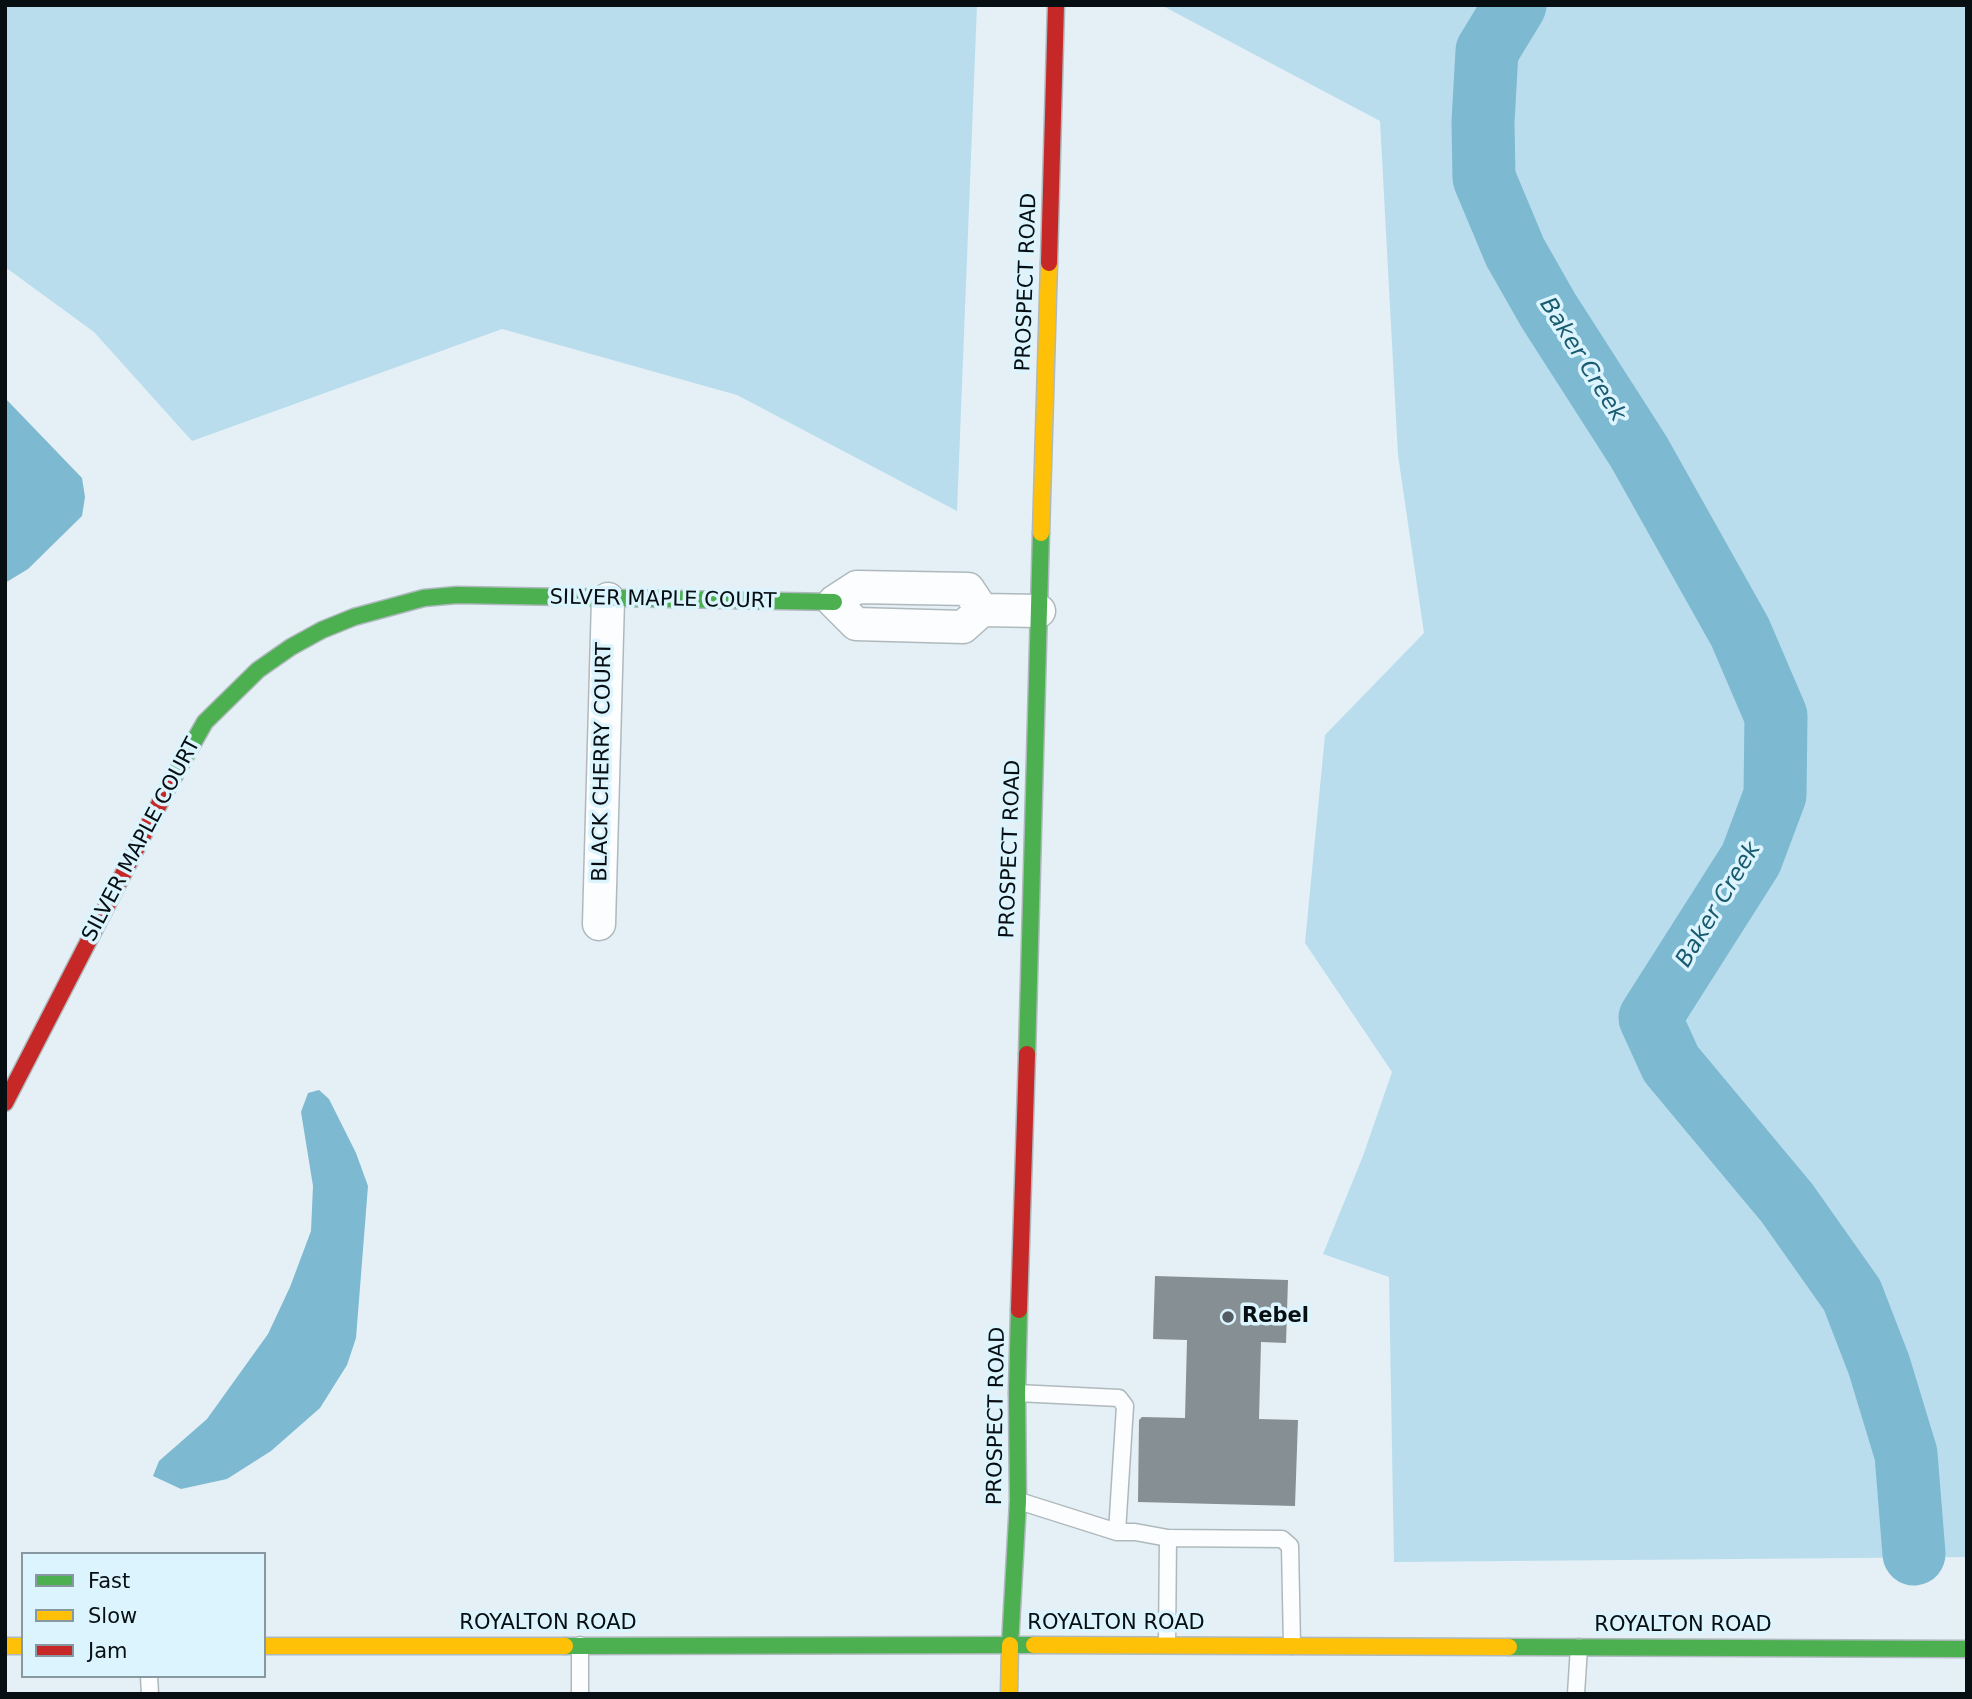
<!DOCTYPE html>
<style>
body{margin:0}
#map{position:relative;width:1972px;height:1699px;overflow:hidden;background:#e4f0f6;font-family:"DejaVu Sans",sans-serif}
canvas{display:block}
.frame{position:absolute;inset:0;border:7px solid #070f12;pointer-events:none}
.legend{position:absolute;left:21px;top:1552px;width:245px;height:126px;box-sizing:border-box;background:#dcf4fe;border:2px solid #8798a0;margin:0;padding:9px 12px;list-style:none;font-size:21px;color:#070f12}
.legend li{display:flex;align-items:center;gap:14px;height:35px}
.legend b{width:35px;border:2px solid #8798a0}
</style>
<div id="map">
<canvas width="1972" height="1699"></canvas>
<div class="frame"></div>
<ul class="legend">
<li><b style="height:9px;background:#4caf50"></b>Fast</li>
<li><b style="height:9px;background:#ffc107"></b>Slow</li>
<li><b style="height:9px;background:#c62828"></b>Jam</li>
</ul>
</div>
<script>
const ctx = document.querySelector('canvas').getContext('2d');
ctx.lineJoin = 'round';
function paint(path, color) { ctx.fillStyle = color; ctx.fill(path, 'evenodd'); }
const poly = rows => new Path2D(rows.map(r => 'M' + r).join(''));
function stroke(path, color, width, dash) { ctx.strokeStyle = color; ctx.lineWidth = width; ctx.lineCap = dash ? 'butt' : 'round'; ctx.setLineDash(dash || []); ctx.stroke(path); }
function write(font, color, halo, rows, align = 'center') {
  ctx.font = font + ' "DejaVu Sans",sans-serif'; ctx.lineWidth = 7; ctx.setLineDash([]); ctx.textBaseline = 'middle'; ctx.strokeStyle = halo; ctx.fillStyle = color; for (const [text, x, y, turn = 0] of rows) {
    ctx.save(); ctx.translate(x, y); ctx.rotate((+turn || 0) * Math.PI / 180); ctx.textAlign = isNaN(turn) ? turn : align; if (halo) ctx.strokeText(text, 0, 0); ctx.fillText(text, 0, 0); ctx.restore();
  }
}
const green = poly([
 [5,5,977,5,957,511,737,395,502,329,192,441,94,332,5,267],
 [1161,5,1967,5,1967,1557,1394,1562,1389,1277,1323,1254,1363,1156,1392,1072,1305,943,1325,735,1424,633,1398,455,1380,121]
]);
const water = poly([
 [5,398,82,478,85,497,82,516,28,569,5,583],
 [319,1090,329,1099,356,1153,368,1186,356,1338,347,1365,320,1408,271,1451,227,1479,181,1489,153,1476,159,1461,207,1419,268,1334,290,1287,311,1231,313,1186,301,1112,308,1093]
]);
const river = poly([
 [1515,5,1487,51,1483,122,1484,178,1515,252,1548,310,1639,452,1740,632,1776,716,1775,795,1751,859,1650,1018,1671,1064,1787,1203,1852,1295,1879,1365,1906,1454,1914,1554]
]);
const building = poly([
 [1155,1276,1288,1280,1286,1343,1261,1342,1259,1419,1298,1420,1295,1506,1138,1502,1139,1420,1142,1417,1185,1418,1187,1340,1153,1339]
]);
const lane = poly([
 [1017,1393,1119,1398,1125,1406,1117,1532,1135,1532,1168,1538],
 [1019,1501,1117,1532],
 [580,1645,580,1694],
 [1167,1645,1168,1538,1282,1539,1290,1546,1292,1646],
 [149,1676,150,1694],
 [1576,1694,1579,1647]
]);
const street = poly([
 [857,587,968,589,982,610,963,627,856,624,834,602,857,587],
 [982,610,1039,611],
 [599,924,608,599]
]);
const fast = poly([
 [168,787,205,722,258,670,291,647,322,630,354,617,424,598,457,595,834,602],
 [1027,1054,1041,533],
 [1010,1645,1018,1501,1017,1393,1019,1310],
 [565,1646,1034,1645],
 [1509,1647,1967,1649]
]);
const slow = poly([
 [1041,533,1049,263],
 [1034,1645,1509,1647],
 [5,1646,23,1646],
 [264,1646,565,1646],
 [1009,1694,1010,1645]
]);
const jam = poly([
 [1049,263,1056,5],
 [5,1103,168,787],
 [1019,1310,1027,1054]
]);
const markers = [
 [1228,1317,7,"#545e62"]
];
const streetNames = [
 ["PROSPECT ROAD",1027,282,-88],
 ["SILVER MAPLE COURT",663,600,1],
 ["BLACK CHERRY COURT",603,762,-89],
 ["SILVER MAPLE COURT",142,840,-62],
 ["PROSPECT ROAD",1011,849,-88],
 ["PROSPECT ROAD",997,1416,-89],
 ["ROYALTON ROAD",548,1624],
 ["ROYALTON ROAD",1116,1624],
 ["ROYALTON ROAD",1683,1626]
];
const poiNames = [
 ["Rebel",1242,1317]
];
const waterNames = [
 ["Baker Creek",1582,360,58],
 ["Baker Creek",1719,905,-59]
];
paint(green, '#b9dded');
paint(water, '#7db9d0');
stroke(river, '#7db9d0', 63);
paint(building, '#868f94');
stroke(lane, '#afb9bd', 19);
stroke(street, '#afb9bd', 35);
stroke(fast, '#afb9bd', 19);
stroke(slow, '#afb9bd', 19);
stroke(jam, '#afb9bd', 19);
stroke(lane, '#fbfdfe', 16);
stroke(street, '#fbfdfe', 32);
stroke(fast, '#4caf50', 16);
stroke(slow, '#ffc107', 16);
stroke(jam, '#c62828', 16);
for (const [x, y, r, color] of markers) { const dot = new Path2D(); dot.arc(x, y, r, 0, 2 * Math.PI); ctx.fillStyle = color; ctx.fill(dot); stroke(dot, '#dcf4fe', 2.5); }
write('21px', '#070f12', '#dcf4fe', streetNames);
write('bold 21px', '#070f12', '#dcf4fe', poiNames, 'left');
write('italic 23px', '#1b5b70', '#dcf4fe', waterNames);
</script>
